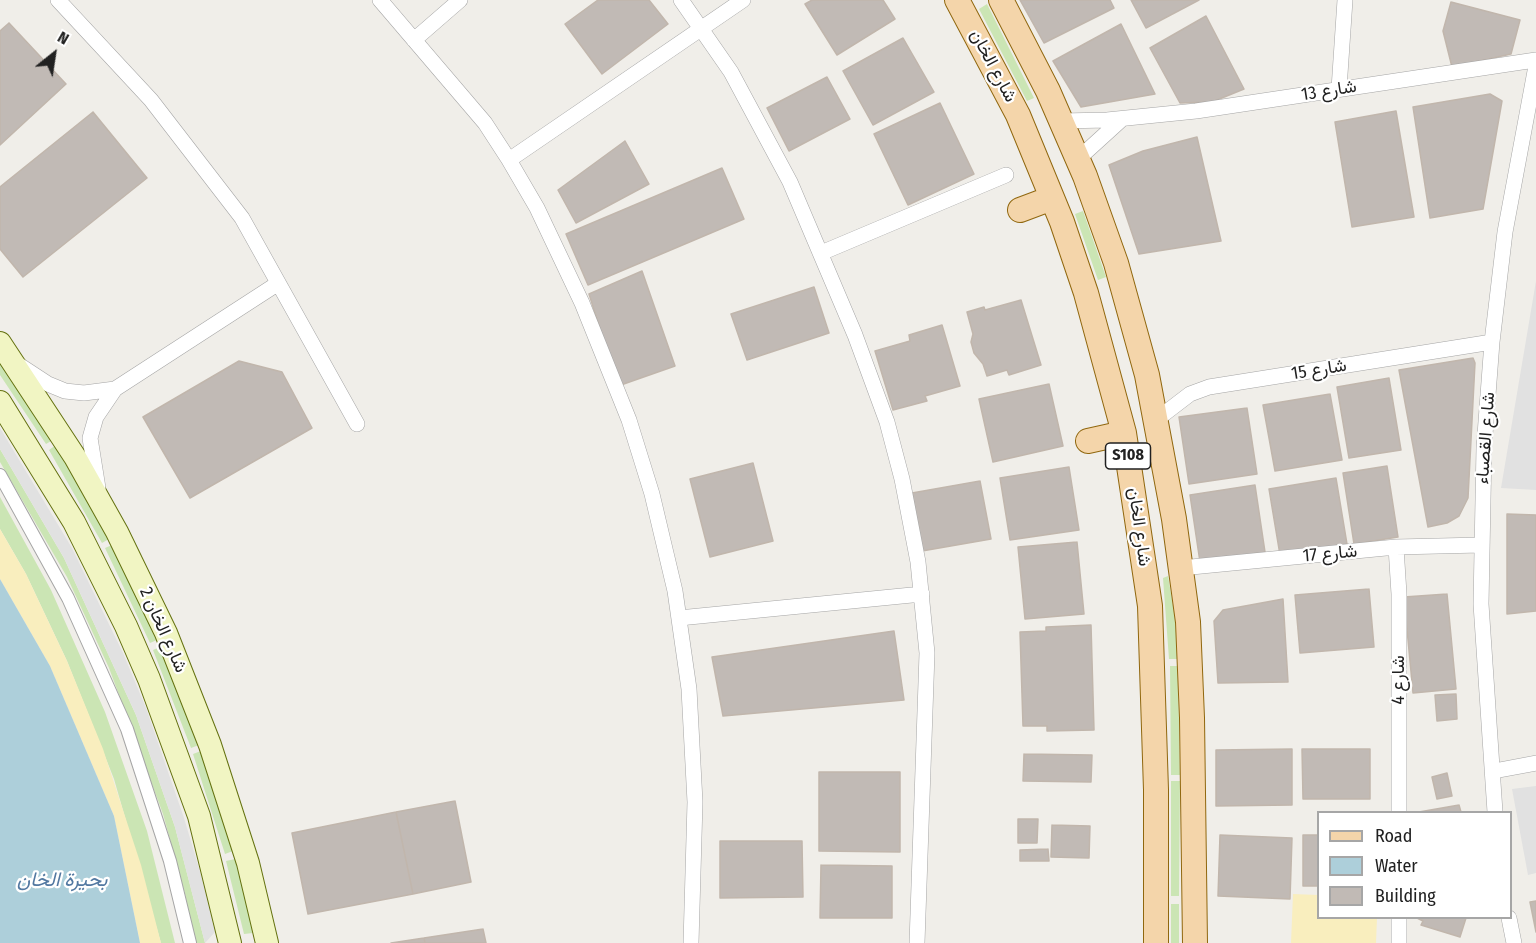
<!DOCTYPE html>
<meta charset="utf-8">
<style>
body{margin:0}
#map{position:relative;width:1536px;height:943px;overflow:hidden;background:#f0eee9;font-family:"Fira Sans Condensed",sans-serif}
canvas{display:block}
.legend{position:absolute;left:1317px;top:811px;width:195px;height:108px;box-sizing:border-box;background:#fff;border:2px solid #a6a6a6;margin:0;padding:8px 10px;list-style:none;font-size:18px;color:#212121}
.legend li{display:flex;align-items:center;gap:12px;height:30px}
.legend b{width:30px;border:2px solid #a6a6a6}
.north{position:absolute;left:24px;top:24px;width:60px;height:60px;-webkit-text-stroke:4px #fff;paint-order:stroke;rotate:30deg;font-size:16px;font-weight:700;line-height:24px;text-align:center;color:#212121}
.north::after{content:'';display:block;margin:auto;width:21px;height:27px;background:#212121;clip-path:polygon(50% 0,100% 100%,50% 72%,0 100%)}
</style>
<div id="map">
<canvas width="1536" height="943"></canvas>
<ul class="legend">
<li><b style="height:8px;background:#f4d5aa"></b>Road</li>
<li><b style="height:16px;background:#adcfda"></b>Water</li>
<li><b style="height:16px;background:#c1bab5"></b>Building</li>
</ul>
<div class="north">N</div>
</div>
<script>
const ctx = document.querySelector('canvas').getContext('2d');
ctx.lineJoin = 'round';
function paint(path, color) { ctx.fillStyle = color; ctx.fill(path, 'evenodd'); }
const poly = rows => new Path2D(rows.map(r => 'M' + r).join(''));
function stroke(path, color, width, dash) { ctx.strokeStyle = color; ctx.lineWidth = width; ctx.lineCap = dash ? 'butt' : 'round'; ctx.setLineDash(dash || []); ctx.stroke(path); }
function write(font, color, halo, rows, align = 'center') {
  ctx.font = font + ' "Fira Sans Condensed",Vazirmatn,sans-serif'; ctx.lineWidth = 4.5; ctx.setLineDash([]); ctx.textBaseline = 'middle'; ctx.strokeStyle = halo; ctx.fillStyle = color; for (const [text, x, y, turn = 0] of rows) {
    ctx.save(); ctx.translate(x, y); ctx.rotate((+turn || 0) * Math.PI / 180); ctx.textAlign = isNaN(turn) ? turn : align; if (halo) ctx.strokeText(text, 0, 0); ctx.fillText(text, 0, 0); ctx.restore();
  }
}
const grass = poly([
 [987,4,1034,98,1027,101,979,9],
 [1083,211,1106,277,1098,280,1075,214],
 [0,361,53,440,46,444,0,375],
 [56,445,109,539,102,543,49,450],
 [0,449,64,558,136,715,175,827,205,943,195,943,185,894,163,814,109,668,67,577,0,462],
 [0,497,51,590,105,712,147,831,175,943,161,943,114,779,67,661,26,574,0,529],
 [112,545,157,640,150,643,105,548],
 [1168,576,1175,617,1178,659,1169,659,1163,578],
 [160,647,199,745,191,748,153,650],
 [1170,666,1178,666,1180,775,1171,775],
 [201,751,233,851,225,854,193,754],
 [1171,781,1180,781,1179,896,1171,896],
 [235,859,248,908,253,933,244,934,226,861],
 [1171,904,1179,904,1179,943,1171,943]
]);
const sand = poly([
 [0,529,26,574,67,661,103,749,141,865,161,943,140,943,114,816,50,666,0,579],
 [1293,894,1318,895,1318,918,1377,918,1376,943,1291,943]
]);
const parking = poly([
 [1536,281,1536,490,1501,488],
 [0,428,72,548,123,653,146,708,184,818,201,875,215,932,205,943,175,827,136,715,64,558,0,449],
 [1536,786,1536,873,1528,875,1512,789]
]);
const water = poly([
 [0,579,50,666,114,816,140,943,0,943]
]);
const building = poly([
 [598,0,649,0,668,24,602,74,565,24,598,0],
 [812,0,883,0,895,19,837,55,805,4,812,0],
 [1020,0,1110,0,1114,8,1044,43,1020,0],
 [1131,0,1199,0,1146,28,1131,0],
 [1451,2,1520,20,1511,54,1452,67,1443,31,1451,2],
 [1206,16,1244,89,1212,102,1180,103,1150,48,1206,16],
 [9,23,66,84,0,145,0,31,9,23],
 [1121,24,1155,94,1081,107,1053,61,1121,24],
 [903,38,934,92,873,125,843,71,903,38],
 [827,77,850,119,789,151,767,108,827,77],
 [1490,94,1502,101,1483,209,1430,218,1413,107,1490,94],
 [940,103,974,174,908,205,874,134,940,103],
 [1396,111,1414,217,1352,227,1335,122,1396,111],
 [93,112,147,178,23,277,0,249,0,187,93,112],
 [1197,137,1221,241,1139,254,1109,165,1143,151,1197,137],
 [625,141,649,184,576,223,558,190,625,141],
 [722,168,744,219,588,285,566,234,722,168],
 [642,271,675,366,618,386,589,294,642,271],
 [814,287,829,333,747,360,731,314,814,287],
 [1021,300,1041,365,1009,375,1007,370,987,376,983,364,974,353,971,342,973,334,967,312,984,307,985,310,1021,300],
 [942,325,960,386,925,396,927,401,893,410,875,351,910,341,909,335,942,325],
 [1473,358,1475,363,1468,498,1459,516,1447,523,1428,527,1399,370,1473,358],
 [239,361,282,372,312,428,190,498,143,417,239,361],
 [1389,378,1401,450,1349,458,1337,387,1389,378],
 [1049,384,1063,446,993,462,979,399,1049,384],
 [1330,394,1342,460,1275,471,1263,405,1330,394],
 [1247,408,1257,474,1189,484,1179,417,1247,408],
 [753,463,773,541,710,557,690,479,753,463],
 [1387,466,1398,537,1354,544,1343,473,1387,466],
 [1069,467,1079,530,1010,540,1000,478,1069,467],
 [1336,478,1347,544,1280,555,1269,489,1336,478],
 [980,481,991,539,922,551,912,493,980,481],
 [1255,485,1265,552,1200,562,1190,495,1255,485],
 [1507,514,1536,515,1536,611,1507,614,1507,514],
 [1077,542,1084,614,1025,619,1018,547,1077,542],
 [1369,589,1374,647,1300,653,1295,595,1369,589],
 [1447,594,1456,689,1413,693,1404,597,1447,594],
 [1283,599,1288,682,1218,683,1214,621,1223,610,1283,599],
 [1091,625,1094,730,1047,731,1047,726,1023,726,1020,632,1046,631,1046,627,1091,625],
 [894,631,904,700,723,716,712,657,894,631],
 [1456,694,1457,719,1437,721,1435,695,1456,694],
 [1292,749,1292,805,1216,806,1216,750,1292,749],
 [1302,749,1370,749,1370,799,1303,799,1302,749],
 [1024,754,1092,755,1091,782,1023,781,1024,754],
 [819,772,900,772,900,852,819,851,819,772],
 [1447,773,1452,796,1437,799,1432,777,1447,773],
 [455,801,471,882,413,894,396,812,455,801],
 [1459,805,1461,812,1419,812,1459,805],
 [396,812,413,894,308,914,292,833,396,812],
 [1018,819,1038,819,1037,843,1018,843,1018,819],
 [1052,825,1090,826,1089,858,1051,857,1052,825],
 [1220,835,1292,838,1290,899,1218,896,1220,835],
 [1303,835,1318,835,1318,886,1303,886,1303,835],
 [720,841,802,841,803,897,720,898,720,841],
 [1048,849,1049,861,1020,861,1020,850,1048,849],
 [821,865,892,866,892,918,820,918,821,865],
 [1536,901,1536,932,1530,902,1536,901],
 [1417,918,1466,918,1460,937,1421,925,1423,921,1417,918],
 [483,929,486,943,425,943,424,938,483,929],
 [424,938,425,943,391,943,424,938]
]);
const pedestrian = poly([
 [0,475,68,598,127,729,170,861,190,943]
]);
const minor = poly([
 [58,0,151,100,242,218,357,424],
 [380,0,485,123,509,160,537,208,582,303,629,420,652,494,675,591,689,689,695,802,691,943],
 [681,0,731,72,790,182,855,335,887,422,902,479,918,562,927,653,917,943],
 [414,40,460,0],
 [1339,89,1345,0],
 [1062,121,1107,120,1196,111,1536,60],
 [1078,159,1122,119],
 [509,160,743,0],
 [821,253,1006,175],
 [16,363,48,384,65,391,84,393,115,389],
 [1156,420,1190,394,1209,387,1492,342],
 [98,488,90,438,96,417,115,389,277,284],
 [1396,547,1399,594,1399,812],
 [1181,568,1396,547,1481,545],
 [679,618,922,594],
 [1494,771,1536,763],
 [1495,812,1481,604,1484,448,1492,342,1505,232,1536,66],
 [1509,918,1514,943],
 [1399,943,1399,918]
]);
const secondary = poly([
 [0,343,75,457,117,532,166,633,210,745,248,863,267,943],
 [0,402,74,522,126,626,149,679,199,816,230,943]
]);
const primary = poly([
 [957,0,1018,115,1062,222,1086,293,1124,433,1150,606,1156,790,1156,943],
 [1001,0,1048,91,1085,176,1116,263,1147,375,1174,519,1188,622,1192,718,1195,943],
 [1020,210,1052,198],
 [1088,441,1124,433]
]);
const shields = [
 [1128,456,45]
];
const shieldNames = [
 ["S108",1128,456]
];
const streetNames = [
 ["شارع الخان",993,66,62],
 ["شارع 13",1329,91,-9],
 ["شارع 15",1319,370,-9],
 ["شارع القصباء",1486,438,-86],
 ["شارع الخان",1139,527,82],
 ["شارع 17",1330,554,-5],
 ["شارع الخان 2",163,630,66],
 ["شارع 4",1399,680,-90]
];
const waterNames = [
 ["بحيرة الخان",62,880]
];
paint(grass, '#cbe5b4');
paint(sand, '#f9eebe');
paint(parking, '#e1e1e1');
paint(water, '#adcfda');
paint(building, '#c1bab5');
stroke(building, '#c1b6ac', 1.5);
stroke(pedestrian, '#a5a5a5', 14);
stroke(minor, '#a5a5a5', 16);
stroke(secondary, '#64710f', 24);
stroke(primary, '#90670e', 26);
stroke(pedestrian, '#fff', 12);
stroke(minor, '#fff', 15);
stroke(secondary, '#f1f5c3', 22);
stroke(primary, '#f4d5aa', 24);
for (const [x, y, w] of shields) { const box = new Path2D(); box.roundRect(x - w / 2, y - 13, w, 26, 4.5); ctx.fillStyle = '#fff'; ctx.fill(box); stroke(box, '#212121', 1.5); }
write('bold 16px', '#212121', null, shieldNames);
write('18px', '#212121', '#fff', streetNames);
write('italic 20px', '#5278a1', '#fff', waterNames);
</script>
